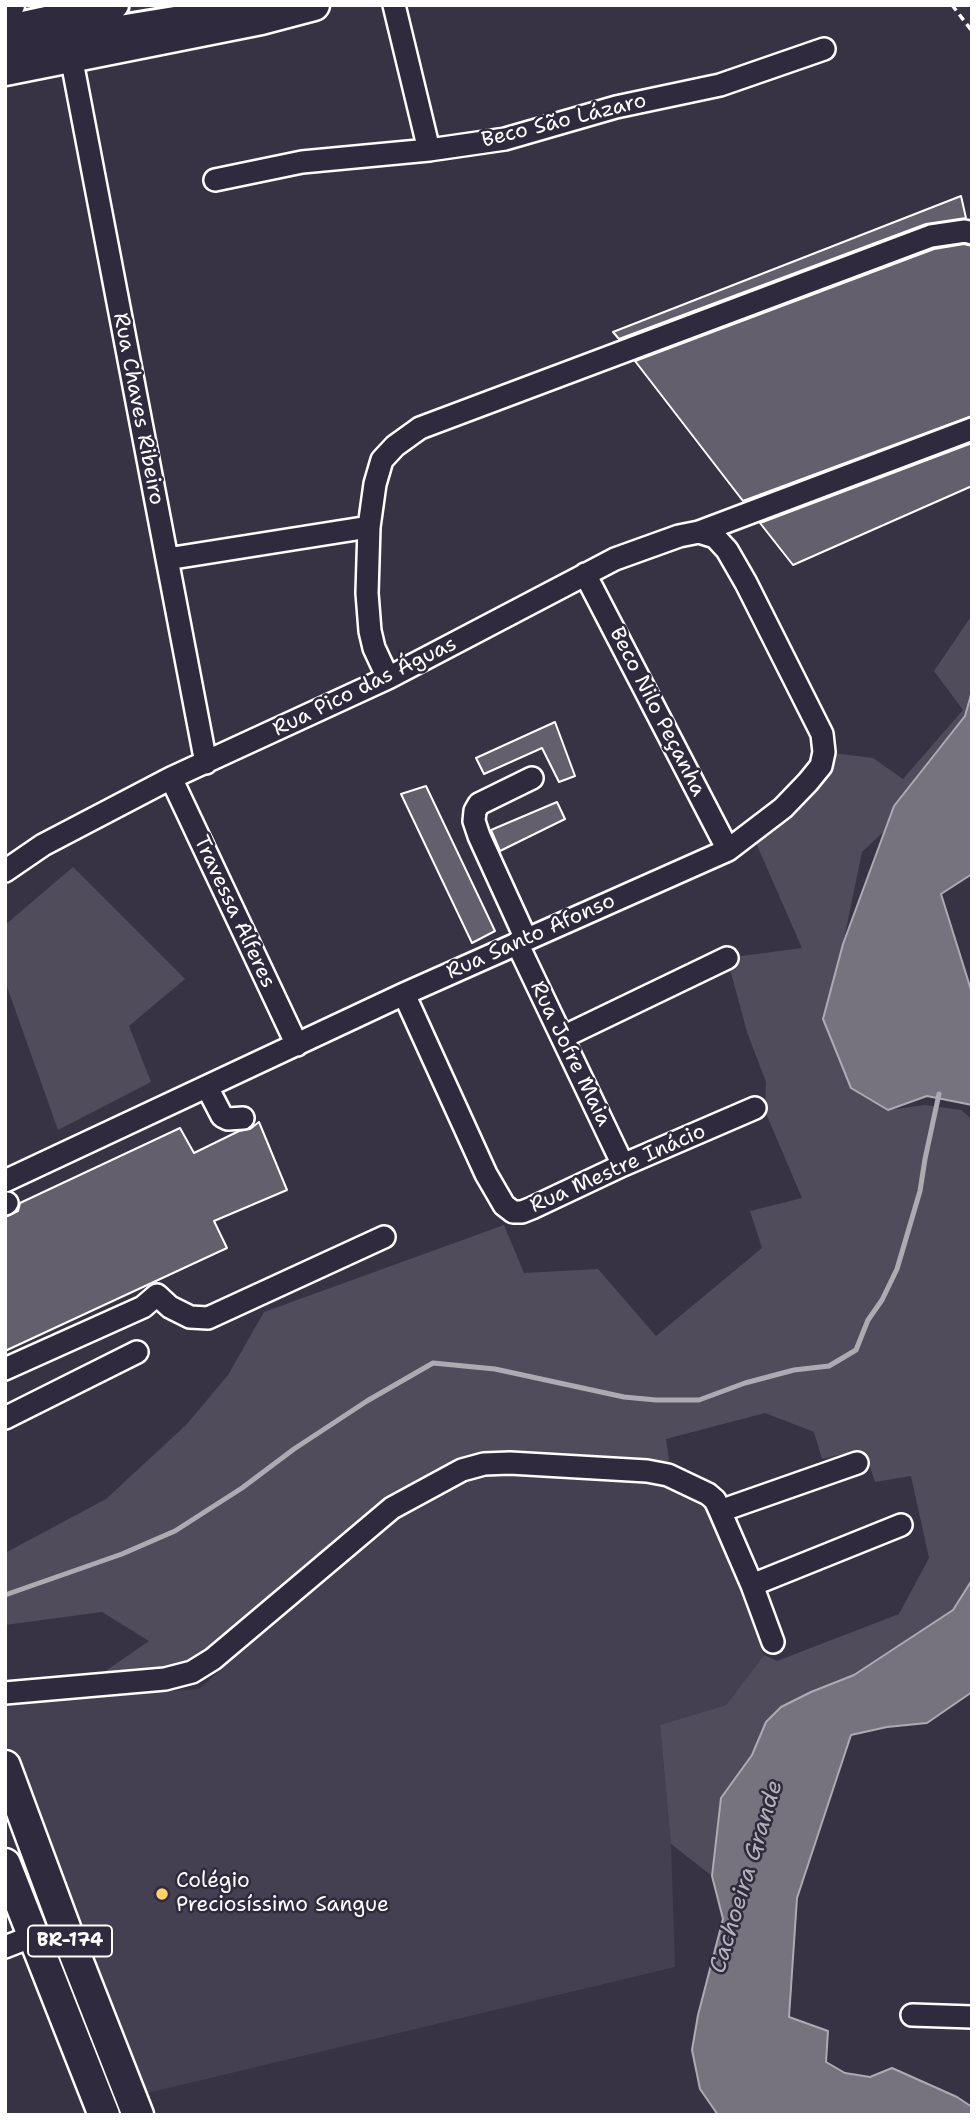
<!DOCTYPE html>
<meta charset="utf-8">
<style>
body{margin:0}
#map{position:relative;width:977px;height:2120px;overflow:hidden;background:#373345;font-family:"Shantell Sans",sans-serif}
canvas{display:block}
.frame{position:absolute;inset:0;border:7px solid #fff;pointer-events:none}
</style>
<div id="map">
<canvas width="977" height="2120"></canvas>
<div class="frame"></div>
</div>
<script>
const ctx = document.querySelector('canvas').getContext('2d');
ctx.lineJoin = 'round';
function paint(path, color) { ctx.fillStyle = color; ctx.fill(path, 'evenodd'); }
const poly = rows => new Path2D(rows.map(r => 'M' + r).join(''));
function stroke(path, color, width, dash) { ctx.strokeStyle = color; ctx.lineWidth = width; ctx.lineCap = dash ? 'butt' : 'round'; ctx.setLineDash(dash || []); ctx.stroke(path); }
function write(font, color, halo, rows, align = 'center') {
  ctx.font = font + ' "Shantell Sans",sans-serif'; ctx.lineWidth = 5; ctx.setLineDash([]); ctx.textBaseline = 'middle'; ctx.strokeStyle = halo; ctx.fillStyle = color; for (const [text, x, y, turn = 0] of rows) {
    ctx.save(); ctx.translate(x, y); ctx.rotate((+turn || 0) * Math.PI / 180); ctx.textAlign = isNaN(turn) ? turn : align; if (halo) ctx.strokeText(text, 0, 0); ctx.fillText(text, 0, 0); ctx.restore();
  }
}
const built = poly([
 [485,1472,643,1476,707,1504,764,1655,726,1705,660,1725,671,1844,675,1967,143,2094,5,1742,5,1703,199,1689,397,1516]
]);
const green = poly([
 [972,615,972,749,862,852,843,944,888,1110,925,1105,961,1110,972,1119,972,1580,953,1609,854,1675,766,1722,752,1755,721,1799,712,1876,671,1844,660,1725,726,1705,764,1655,777,1661,899,1614,929,1558,911,1476,875,1482,868,1460,857,1451,822,1459,814,1432,765,1413,666,1439,669,1459,660,1475,510,1463,392,1508,192,1672,84,1686,149,1641,102,1612,5,1625,5,1553,106,1499,187,1424,228,1375,264,1312,504,1225,524,1273,598,1269,656,1336,762,1248,750,1211,802,1198,765,1111,766,1082,747,1032,727,958,802,948,756,843,832,753,873,758,903,779,963,710,934,671],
 [73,867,185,979,129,1026,151,1082,58,1130,5,981,5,925]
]);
const water = poly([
 [972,691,972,874,941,894,972,993,972,1105,927,1096,888,1110,851,1088,823,1019,843,944,894,806,965,716,972,691],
 [972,1580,972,1692,927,1723,887,1727,851,1735,797,1898,789,2017,828,2031,826,2062,845,2073,870,2077,892,2068,957,2097,972,2107,972,2115,718,2115,700,2089,692,2050,698,2015,723,1919,712,1876,721,1798,752,1755,766,1722,781,1707,811,1692,854,1675,953,1610,972,1580]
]);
const stream = poly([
 [5,1595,122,1554,175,1531,242,1488,294,1449,367,1401,433,1363,495,1369,624,1397,656,1400,699,1400,745,1383,794,1370,829,1366,856,1350,868,1320,882,1300,897,1269,920,1191,925,1159,939,1094]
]);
const building = poly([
 [961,196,966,218,926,224,619,339,613,332,961,196],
 [964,244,972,246,972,416,743,501,635,361,934,249,964,244],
 [972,443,972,486,793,565,760,523,972,443],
 [555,722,575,776,559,782,542,748,484,774,476,758,555,722],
 [426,786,495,931,472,943,401,794,426,786],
 [557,802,565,819,500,851,491,830,557,802],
 [259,1122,287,1190,214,1221,227,1248,5,1351,5,1217,18,1211,20,1203,180,1128,194,1153,239,1131,250,1129,259,1122]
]);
const path = poly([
 [952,5,972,31]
]);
const minor = poly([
 [394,5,429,150],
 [71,56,206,763],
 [215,180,302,162,429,150,505,139,616,107,720,85,824,49],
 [699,532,972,429],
 [167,559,369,527],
 [585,574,728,850],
 [388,678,374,648,370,631,367,593,369,527,375,484,382,460,395,446,420,428,931,236,965,231,972,233],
 [171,778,297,1045],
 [5,871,43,845,171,778,388,678,615,559,679,536,699,532,715,537,727,550,746,583,822,734,824,752,821,766,808,782,783,808,728,850,404,994,5,1181],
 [526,939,479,836,474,821,475,811,479,804,532,778],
 [517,943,623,1165],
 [404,994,486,1174,504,1205,513,1212,522,1212,532,1208,623,1165,755,1108],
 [563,1037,727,958],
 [207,1087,222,1116,228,1119,243,1118],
 [5,1204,7,1203],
 [5,1369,143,1307,157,1295,170,1307,190,1317,208,1318,384,1237],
 [5,1418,137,1352],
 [720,1511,857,1463],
 [752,1585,901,1525],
 [5,1693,165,1679,192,1672,213,1659,392,1508,462,1470,484,1464,510,1463,647,1471,668,1475,708,1494,715,1500,720,1511,752,1585,773,1642],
 [5,1947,33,1936],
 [912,2015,972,2017]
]);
const major = poly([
 [5,29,115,5],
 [5,52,83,35,255,7]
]);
const highway = poly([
 [5,6,9,5],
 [5,70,261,19,314,5],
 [5,1766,74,1952,138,2115],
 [5,1864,104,2115]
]);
const markers = [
 [162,1894,7,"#ffd166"]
];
const shields = [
 [70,1941,84]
];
const shieldNames = [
 ["BR-174",70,1941]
];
const streetNames = [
 ["Beco São Lázaro",564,121,-14],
 ["Rua Chaves Ribeiro",138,409,79],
 ["Rua Pico das Águas",365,687,-26],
 ["Beco Nilo Peçanha",657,712,63],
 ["Travessa Alferes",234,912,65],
 ["Rua Santo Afonso",531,937,-24],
 ["Rua Jofre Maia",570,1054,64],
 ["Rua Mestre Inácio",618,1169,-24]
];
const poiNames = [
 ["Colégio",176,1882],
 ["Preciosíssimo Sangue",176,1906]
];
const waterNames = [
 ["Cachoeira Grande",747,1877,-73]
];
paint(built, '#444051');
paint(green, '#514c5c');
paint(water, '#76737f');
stroke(water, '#adabb2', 2);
stroke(stream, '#adabb2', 5);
paint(building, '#635f6d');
stroke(building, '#fff', 2);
stroke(minor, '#fff', 26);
stroke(major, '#fff', 32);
stroke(highway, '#fff', 35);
stroke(path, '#fff', 3.5, [7, 5]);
stroke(minor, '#2f2a3d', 21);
stroke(major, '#2f2a3d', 26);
stroke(highway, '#2f2a3d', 30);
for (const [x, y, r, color] of markers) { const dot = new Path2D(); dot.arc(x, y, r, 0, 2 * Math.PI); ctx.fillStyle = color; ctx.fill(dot); stroke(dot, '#2f2a3d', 2.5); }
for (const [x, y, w] of shields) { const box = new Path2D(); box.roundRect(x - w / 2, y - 15.5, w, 31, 5); ctx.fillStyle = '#2f2a3d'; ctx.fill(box); stroke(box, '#fff', 2); }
write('bold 19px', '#fff', null, shieldNames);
write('21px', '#fff', '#2f2a3d', streetNames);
write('21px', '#fff', '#2f2a3d', poiNames, 'left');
write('italic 23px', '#b4b2b9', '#2f2a3d', waterNames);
</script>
